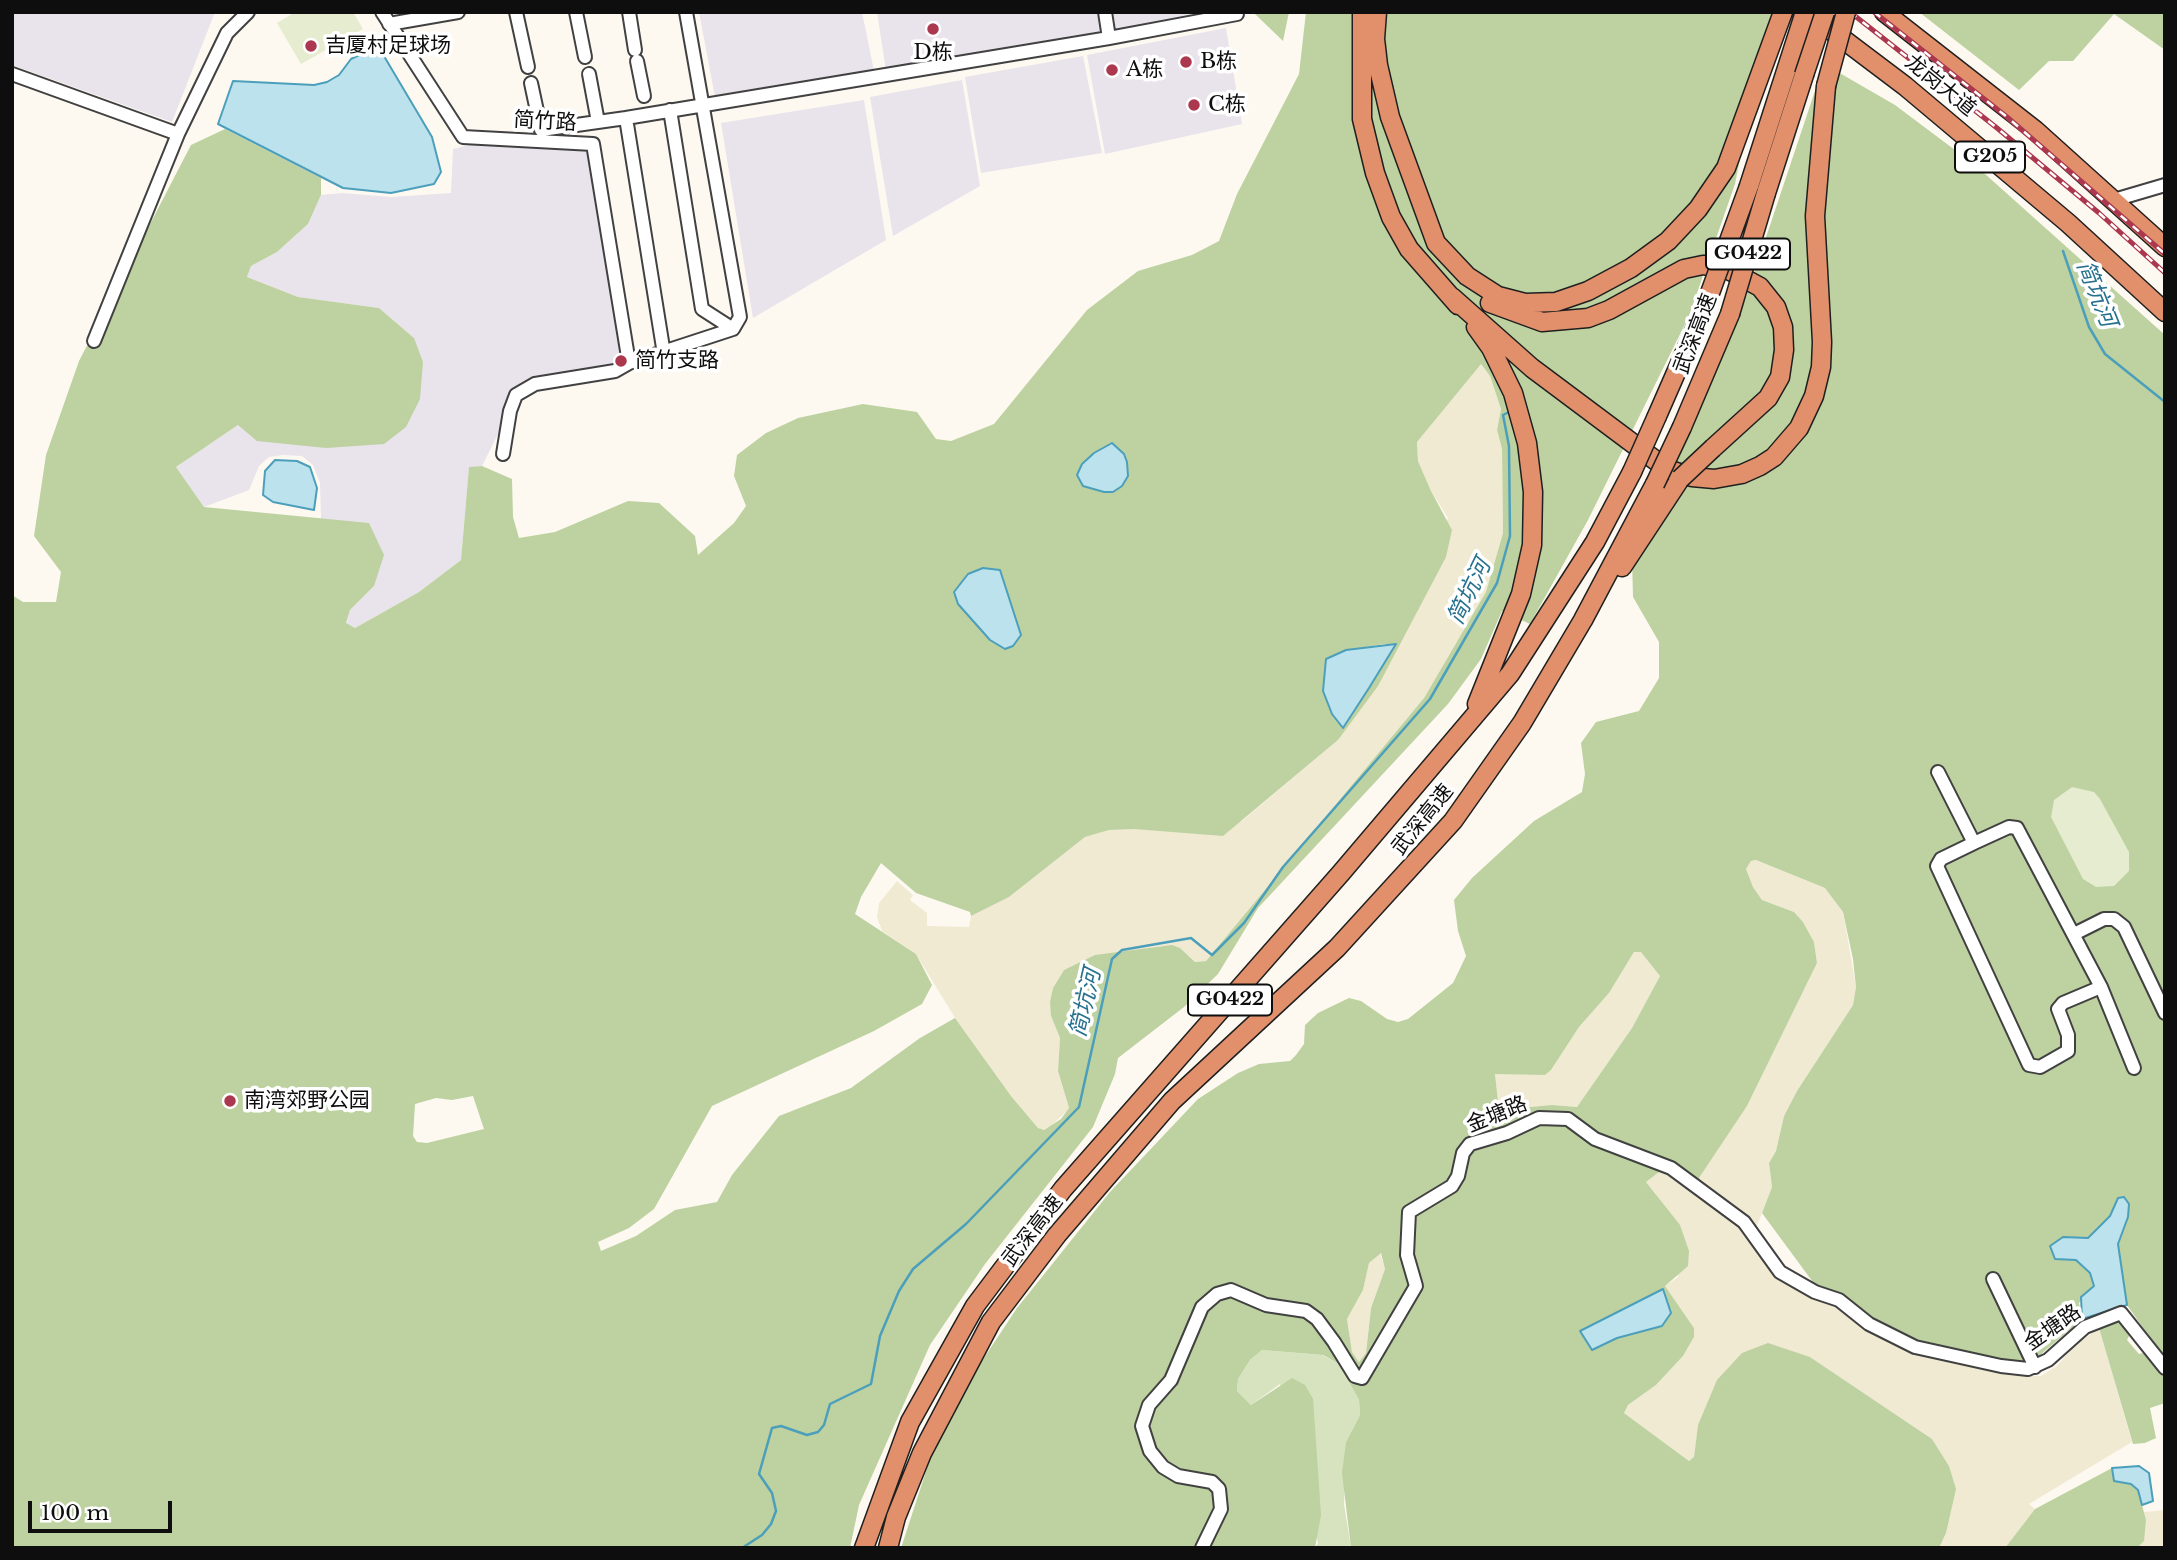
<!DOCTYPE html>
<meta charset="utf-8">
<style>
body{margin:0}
#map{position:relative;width:2177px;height:1560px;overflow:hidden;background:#fdf9f1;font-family:"Libre Baskerville",serif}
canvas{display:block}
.frame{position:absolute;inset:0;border:14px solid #0e0e0e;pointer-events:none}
.scale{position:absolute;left:28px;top:1501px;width:144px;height:32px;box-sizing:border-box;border:4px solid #0e0e0e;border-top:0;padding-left:9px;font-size:21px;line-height:24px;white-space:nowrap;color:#0e0e0e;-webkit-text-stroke:5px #fff;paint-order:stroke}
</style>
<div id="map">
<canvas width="2177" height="1560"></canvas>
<div class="frame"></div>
<div class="scale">100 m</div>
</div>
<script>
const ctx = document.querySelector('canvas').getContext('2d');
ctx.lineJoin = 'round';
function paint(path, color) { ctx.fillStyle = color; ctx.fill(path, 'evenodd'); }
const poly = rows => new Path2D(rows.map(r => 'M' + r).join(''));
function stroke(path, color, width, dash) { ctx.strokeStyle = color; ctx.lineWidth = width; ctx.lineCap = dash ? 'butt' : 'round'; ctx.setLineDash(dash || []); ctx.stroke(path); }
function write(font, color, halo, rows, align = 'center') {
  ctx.font = font + ' "Libre Baskerville","Noto Sans SC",serif'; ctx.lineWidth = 7; ctx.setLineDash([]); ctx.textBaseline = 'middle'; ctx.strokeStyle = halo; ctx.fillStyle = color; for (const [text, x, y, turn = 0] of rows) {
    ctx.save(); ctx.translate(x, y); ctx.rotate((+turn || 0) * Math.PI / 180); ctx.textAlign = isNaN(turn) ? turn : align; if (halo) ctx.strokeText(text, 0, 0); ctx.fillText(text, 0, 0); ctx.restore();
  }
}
const industrial = poly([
 [12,12,215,12,172,122,12,65],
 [699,12,862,12,874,71,715,97],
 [877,12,1099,12,1103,34,886,71],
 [1113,12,1225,12,1116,32],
 [1226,28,1242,124,1105,154,1087,55],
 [1083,56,1102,153,981,173,965,77],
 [962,80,980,186,893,236,870,97],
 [864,100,886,240,753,318,721,123],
 [473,144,589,149,622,358,610,366,524,381,510,392,501,428,482,466,469,468,461,560,419,592,355,628,346,624,350,610,374,586,369,524,321,519,320,483,313,465,302,456,283,455,269,457,259,466,249,490,204,507,176,467,238,425,414,338,379,308,298,297,247,277,251,266,277,252,308,224,321,195,342,193,391,197,451,193,453,149]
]);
const farmland = poly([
 [1480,363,1490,376,1501,409,1497,430,1502,449,1503,533,1486,592,1424,698,1206,961,1195,962,1180,948,1163,946,1127,952,1064,970,1053,988,1051,1016,1060,1038,1058,1071,1069,1109,1051,1126,1043,1130,1038,1128,1011,1096,955,1018,916,954,882,931,877,917,879,903,897,881,913,895,910,900,927,913,927,926,969,927,971,916,1009,897,1085,837,1109,830,1242,821,1338,740,1448,518,1431,491,1418,461,1417,442],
 [1756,860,1825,888,1832,896,1843,912,1856,987,1853,1005,1797,1091,1784,1116,1776,1151,1769,1163,1772,1187,1753,1236,1780,1274,1869,1328,1957,1362,2022,1376,2041,1376,2057,1366,2073,1347,2099,1328,2132,1442,2029,1504,2035,1509,2005,1548,1939,1548,1946,1533,1949,1466,1932,1439,1810,1357,1698,1425,1694,1457,1689,1461,1624,1413,1628,1405,1656,1385,1683,1356,1694,1337,1694,1328,1665,1286,1678,1277,1655,1193,1646,1182,1659,1172,1697,1181,1747,1106,1817,963,1814,942,1803,922,1794,912,1762,900,1753,887,1746,869,1751,861],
 [1641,951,1660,976,1632,1028,1577,1107,1552,1105,1499,1111,1495,1074,1504,1072,1545,1075,1551,1070,1579,1027,1609,993,1634,952],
 [1380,1253,1385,1269,1371,1308,1366,1353,1359,1362,1352,1352,1347,1319,1363,1290,1369,1263],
 [2165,1510,2165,1548,2137,1548,2144,1541,2144,1512]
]);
const green = poly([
 [1262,1350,1322,1355,1339,1364,1359,1400,1360,1415,1346,1442,1344,1504,1351,1548,1315,1548,1318,1543,1280,1384,1251,1405,1237,1391,1238,1379,1250,1360]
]);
const forest = poly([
 [1253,12,1289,12,1283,41,1256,15],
 [1306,12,1774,12,1762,48,1735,184,1689,316,1588,520,1530,624,1502,611,1481,659,1448,704,1258,908,1218,974,1184,1007,1118,1058,1115,1074,1093,1127,985,1264,930,1345,859,1505,850,1548,12,1548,12,595,23,602,56,602,61,572,34,536,46,455,79,361,191,145,225,129,321,178,321,195,308,224,277,252,251,266,247,277,298,297,379,308,414,338,423,362,420,399,406,427,384,444,326,448,257,441,238,425,176,467,204,507,369,523,384,555,374,586,350,610,346,623,355,628,419,592,461,560,469,467,482,466,512,479,513,517,519,538,555,532,628,501,659,503,695,536,698,555,734,523,746,506,734,476,737,455,766,433,798,418,863,404,917,412,936,439,951,441,994,424,1087,310,1138,271,1192,255,1219,241,1237,194,1299,74],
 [1481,364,1490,376,1501,409,1497,430,1502,449,1503,533,1486,592,1424,698,1206,961,1195,962,1180,948,1172,945,1095,955,1064,970,1053,988,1050,1002,1051,1016,1060,1038,1058,1071,1069,1108,1061,1119,1044,1130,1038,1128,1011,1096,955,1018,920,1038,851,1088,779,1116,732,1175,717,1202,675,1210,636,1236,601,1251,598,1242,629,1228,654,1209,712,1106,874,1031,922,1004,932,985,916,954,855,914,861,897,881,863,916,893,970,912,971,916,1009,897,1085,837,1109,830,1134,829,1223,836,1338,740,1378,686,1446,557,1452,530,1431,491,1418,461,1417,442],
 [1385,644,1396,644,1342,728,1323,691,1326,659,1346,650],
 [473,1096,484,1129,427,1143,417,1142,413,1136,415,1104,436,1098,452,1100],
 [1919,12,2165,12,2165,50,2114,14,2073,61,2049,61,2019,90],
 [1824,64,1895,105,1975,165,2165,335,2165,1359,2127,1305,2120,1264,2118,1244,2122,1233,2118,1198,2110,1216,2088,1238,2063,1237,2055,1259,2076,1260,2090,1273,2094,1286,2079,1303,2082,1319,2033,1361,2007,1365,1869,1328,1816,1295,1818,1289,1762,1213,1772,1187,1769,1163,1776,1151,1784,1116,1797,1091,1853,1005,1856,987,1853,959,1843,912,1825,888,1756,860,1751,861,1746,869,1753,887,1762,900,1794,912,1803,922,1814,942,1817,963,1747,1106,1697,1181,1659,1172,1646,1182,1680,1225,1689,1251,1688,1266,1665,1286,1694,1328,1694,1337,1683,1356,1656,1385,1628,1405,1624,1413,1689,1461,1694,1457,1698,1425,1717,1380,1742,1353,1768,1343,1810,1357,1932,1439,1949,1466,1956,1489,1946,1533,1939,1548,1351,1548,1342,1473,1346,1442,1360,1415,1359,1400,1339,1364,1323,1355,1262,1350,1250,1360,1238,1379,1237,1391,1251,1405,1292,1378,1305,1385,1313,1399,1321,1515,1315,1548,901,1548,932,1453,970,1379,1017,1308,1110,1192,1198,1099,1238,1073,1259,1064,1290,1061,1296,1055,1304,1044,1305,1025,1318,1013,1349,998,1361,1001,1387,1019,1398,1022,1408,1019,1453,983,1466,956,1458,931,1454,900,1472,878,1534,821,1582,792,1585,774,1581,743,1596,722,1639,711,1659,678,1659,642,1633,597,1632,559,1745,300],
 [1634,952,1641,952,1660,976,1632,1028,1577,1107,1552,1105,1499,1110,1495,1074,1545,1075,1551,1070,1579,1027,1609,993],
 [1381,1253,1385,1269,1371,1308,1366,1353,1359,1362,1352,1352,1347,1319,1363,1290,1369,1263],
 [2116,1320,2127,1325,2131,1332,2127,1340,2139,1354,2147,1352,2165,1374,2165,1403,2150,1408,2156,1438,2145,1443,2133,1444,2099,1328],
 [2112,1468,2114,1481,2131,1484,2138,1490,2146,1520,2144,1541,2137,1548,2005,1548,2035,1509]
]);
const pitch = poly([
 [295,12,353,12,363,29,301,64,277,23],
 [2072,787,2094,792,2100,799,2129,852,2129,871,2114,886,2096,887,2083,879,2051,817,2054,800]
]);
const water = poly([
 [378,46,432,137,441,172,434,184,391,193,343,188,218,124,233,81,314,85,327,82,339,75,351,59,378,46],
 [1112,443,1124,454,1127,462,1128,476,1122,486,1113,492,1104,492,1083,486,1077,475,1082,464,1094,453,1112,443],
 [275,460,297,461,310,467,317,488,314,510,273,502,263,495,265,471,275,460],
 [983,568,1000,570,1021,635,1013,646,1005,649,990,640,958,604,954,592,968,574,983,568],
 [1396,644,1369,688,1343,728,1332,714,1323,691,1326,659,1346,650,1396,644],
 [2124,1197,2129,1204,2128,1217,2118,1244,2127,1305,2082,1319,2081,1297,2094,1286,2090,1273,2076,1260,2055,1259,2050,1246,2063,1237,2088,1238,2110,1216,2118,1198,2124,1197],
 [1663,1289,1671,1313,1662,1326,1617,1338,1592,1350,1580,1331,1663,1289],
 [2139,1466,2149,1473,2153,1501,2142,1505,2138,1490,2131,1484,2114,1481,2112,1468,2139,1466]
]);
const stream = poly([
 [2063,251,2089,327,2105,354,2165,402],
 [742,1548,762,1535,771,1524,776,1511,772,1493,759,1474,772,1428,781,1426,807,1435,818,1432,824,1425,830,1404,871,1384,880,1336,899,1291,913,1269,966,1224,1079,1107,1112,959,1122,950,1191,938,1212,955,1244,923,1283,867,1430,699,1497,583,1510,536,1509,446,1503,415,1511,411]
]);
const minor = poly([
 [382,12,463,137,593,144,629,363],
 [516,12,528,67],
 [576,12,585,57],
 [629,12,635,50],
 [1105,12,1109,38],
 [389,24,458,12],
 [637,61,644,96],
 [12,74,178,134,227,33,248,12],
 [589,74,598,122],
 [531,83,541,130,626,118],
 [670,110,702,309,733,329],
 [2114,200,2165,185],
 [94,341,178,134],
 [664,354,626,118,1109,38,1237,14],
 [503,454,510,411,516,395,535,384,615,371,629,363,733,329,740,317,686,12],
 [1938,772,1974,843,1941,859,1937,866,2029,1065,2040,1067,2068,1051,2068,1035,2058,1009,2063,1003,2101,987,2017,828,2009,827,1974,843],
 [2074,934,2104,919,2114,919,2124,927,2165,1013],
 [2101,987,2134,1068],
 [1993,1279,2035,1367],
 [1202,1548,1221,1509,1219,1489,1212,1482,1178,1476,1163,1467,1150,1451,1142,1426,1149,1405,1171,1380,1202,1307,1217,1294,1231,1290,1266,1305,1306,1311,1317,1319,1334,1342,1355,1376,1362,1378,1416,1286,1407,1255,1409,1212,1452,1186,1458,1176,1463,1153,1470,1144,1507,1133,1539,1118,1568,1119,1595,1139,1671,1168,1744,1222,1780,1272,1815,1292,1839,1300,1869,1324,1915,1347,2001,1366,2028,1369,2048,1360,2085,1327,2121,1313,2165,1368]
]);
const highway = poly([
 [1362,12,1362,119,1375,173,1391,217,1409,249,1458,305],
 [1377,12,1375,39,1378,65,1390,117,1436,243,1467,276,1498,296,1525,303,1556,302,1588,291,1631,268,1668,241,1698,209,1726,168,1783,12],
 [1807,12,1905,86,2068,223,2165,312],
 [1884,12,2035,130,2165,247],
 [1749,186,1805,12],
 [1766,193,1804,75],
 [1452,297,1532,368,1667,469,1692,477,1714,479,1742,474,1760,466,1774,457,1799,428,1814,396,1821,367,1822,342,1815,216,1826,86],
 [1490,303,1542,322,1588,318,1609,310,1684,269,1703,265,1725,268,1760,287,1776,307,1783,327,1784,350,1780,377,1768,398,1713,448],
 [1476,327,1491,348,1513,393,1527,443,1533,492,1532,545,1521,594,1477,704],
 [1657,416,1706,304],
 [1682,427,1730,314],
 [1622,567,1680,479],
 [864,1548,910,1422,975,1306,1063,1189,1341,873,1510,674,1595,542,1632,472],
 [888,1548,896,1517,922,1453,991,1322,1057,1235,1172,1101,1337,948,1453,821,1522,723,1583,620,1655,484]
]);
const rail = poly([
 [1850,12,1997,128,2099,213,2165,273],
 [1874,12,2007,117,2165,254]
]);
const highwayBridge = poly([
 [1804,75,1825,12],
 [1826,86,1846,12],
 [1706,304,1749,186],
 [1730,314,1766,193],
 [1632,472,1657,416],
 [1680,479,1713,448],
 [1655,484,1682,427]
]);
const markers = [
 [933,29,7,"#ab384e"],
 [311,46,7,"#ab384e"],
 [1186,62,7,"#ab384e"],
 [1112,70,7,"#ab384e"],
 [1194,105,7,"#ab384e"],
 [621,361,7,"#ab384e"],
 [230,1101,7,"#ab384e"]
];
const shields = [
 [1990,157,70],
 [1748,254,84],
 [1230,1000,84]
];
const shieldNames = [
 ["G205",1990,157],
 ["G0422",1748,254],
 ["G0422",1230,1000]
];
const poiNames = [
 ["吉厦村足球场",325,46],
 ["D栋",933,53,"center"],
 ["B栋",1200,62],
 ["A栋",1126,70],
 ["C栋",1208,105],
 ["简竹支路",635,361],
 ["南湾郊野公园",244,1101]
];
const streetNames = [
 ["龙岗大道",1940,86,39],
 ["简竹路",545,122,3],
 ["武深高速",1696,334,-69],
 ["武深高速",1423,820,-51],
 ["金塘路",1497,1115,-22],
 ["武深高速",1033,1231,-52],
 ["金塘路",2053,1328,-35]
];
const waterNames = [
 ["简坑河",2096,294,68],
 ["简坑河",1470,592,-64],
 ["简坑河",1086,1003,-77]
];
paint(industrial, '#e9e3eb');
paint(farmland, '#f0ead3');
paint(green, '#d7e3be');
paint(forest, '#bdd2a0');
paint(pitch, '#e6eccf');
paint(water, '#bce2ee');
stroke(water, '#4c9fbb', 2);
stroke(stream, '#4c9fbb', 2.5);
stroke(minor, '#414141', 16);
stroke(highway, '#1f1f1f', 21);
stroke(minor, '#fff', 12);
stroke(highway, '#e1906b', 18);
stroke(rail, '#ab384e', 5);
stroke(rail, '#fff', 2.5, [8]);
stroke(highwayBridge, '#1f1f1f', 21, []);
stroke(highwayBridge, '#e1906b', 18);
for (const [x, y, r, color] of markers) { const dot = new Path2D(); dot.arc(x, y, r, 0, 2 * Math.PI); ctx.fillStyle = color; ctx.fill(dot); stroke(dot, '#fff', 2.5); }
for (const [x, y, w] of shields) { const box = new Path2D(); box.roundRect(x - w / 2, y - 15.5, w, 31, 5); ctx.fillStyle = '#fff'; ctx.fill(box); stroke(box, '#0e0e0e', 2); }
write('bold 19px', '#0e0e0e', null, shieldNames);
write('21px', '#0e0e0e', '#fff', poiNames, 'left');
write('21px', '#0e0e0e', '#fff', streetNames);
write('italic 23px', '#27718f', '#fff', waterNames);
</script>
